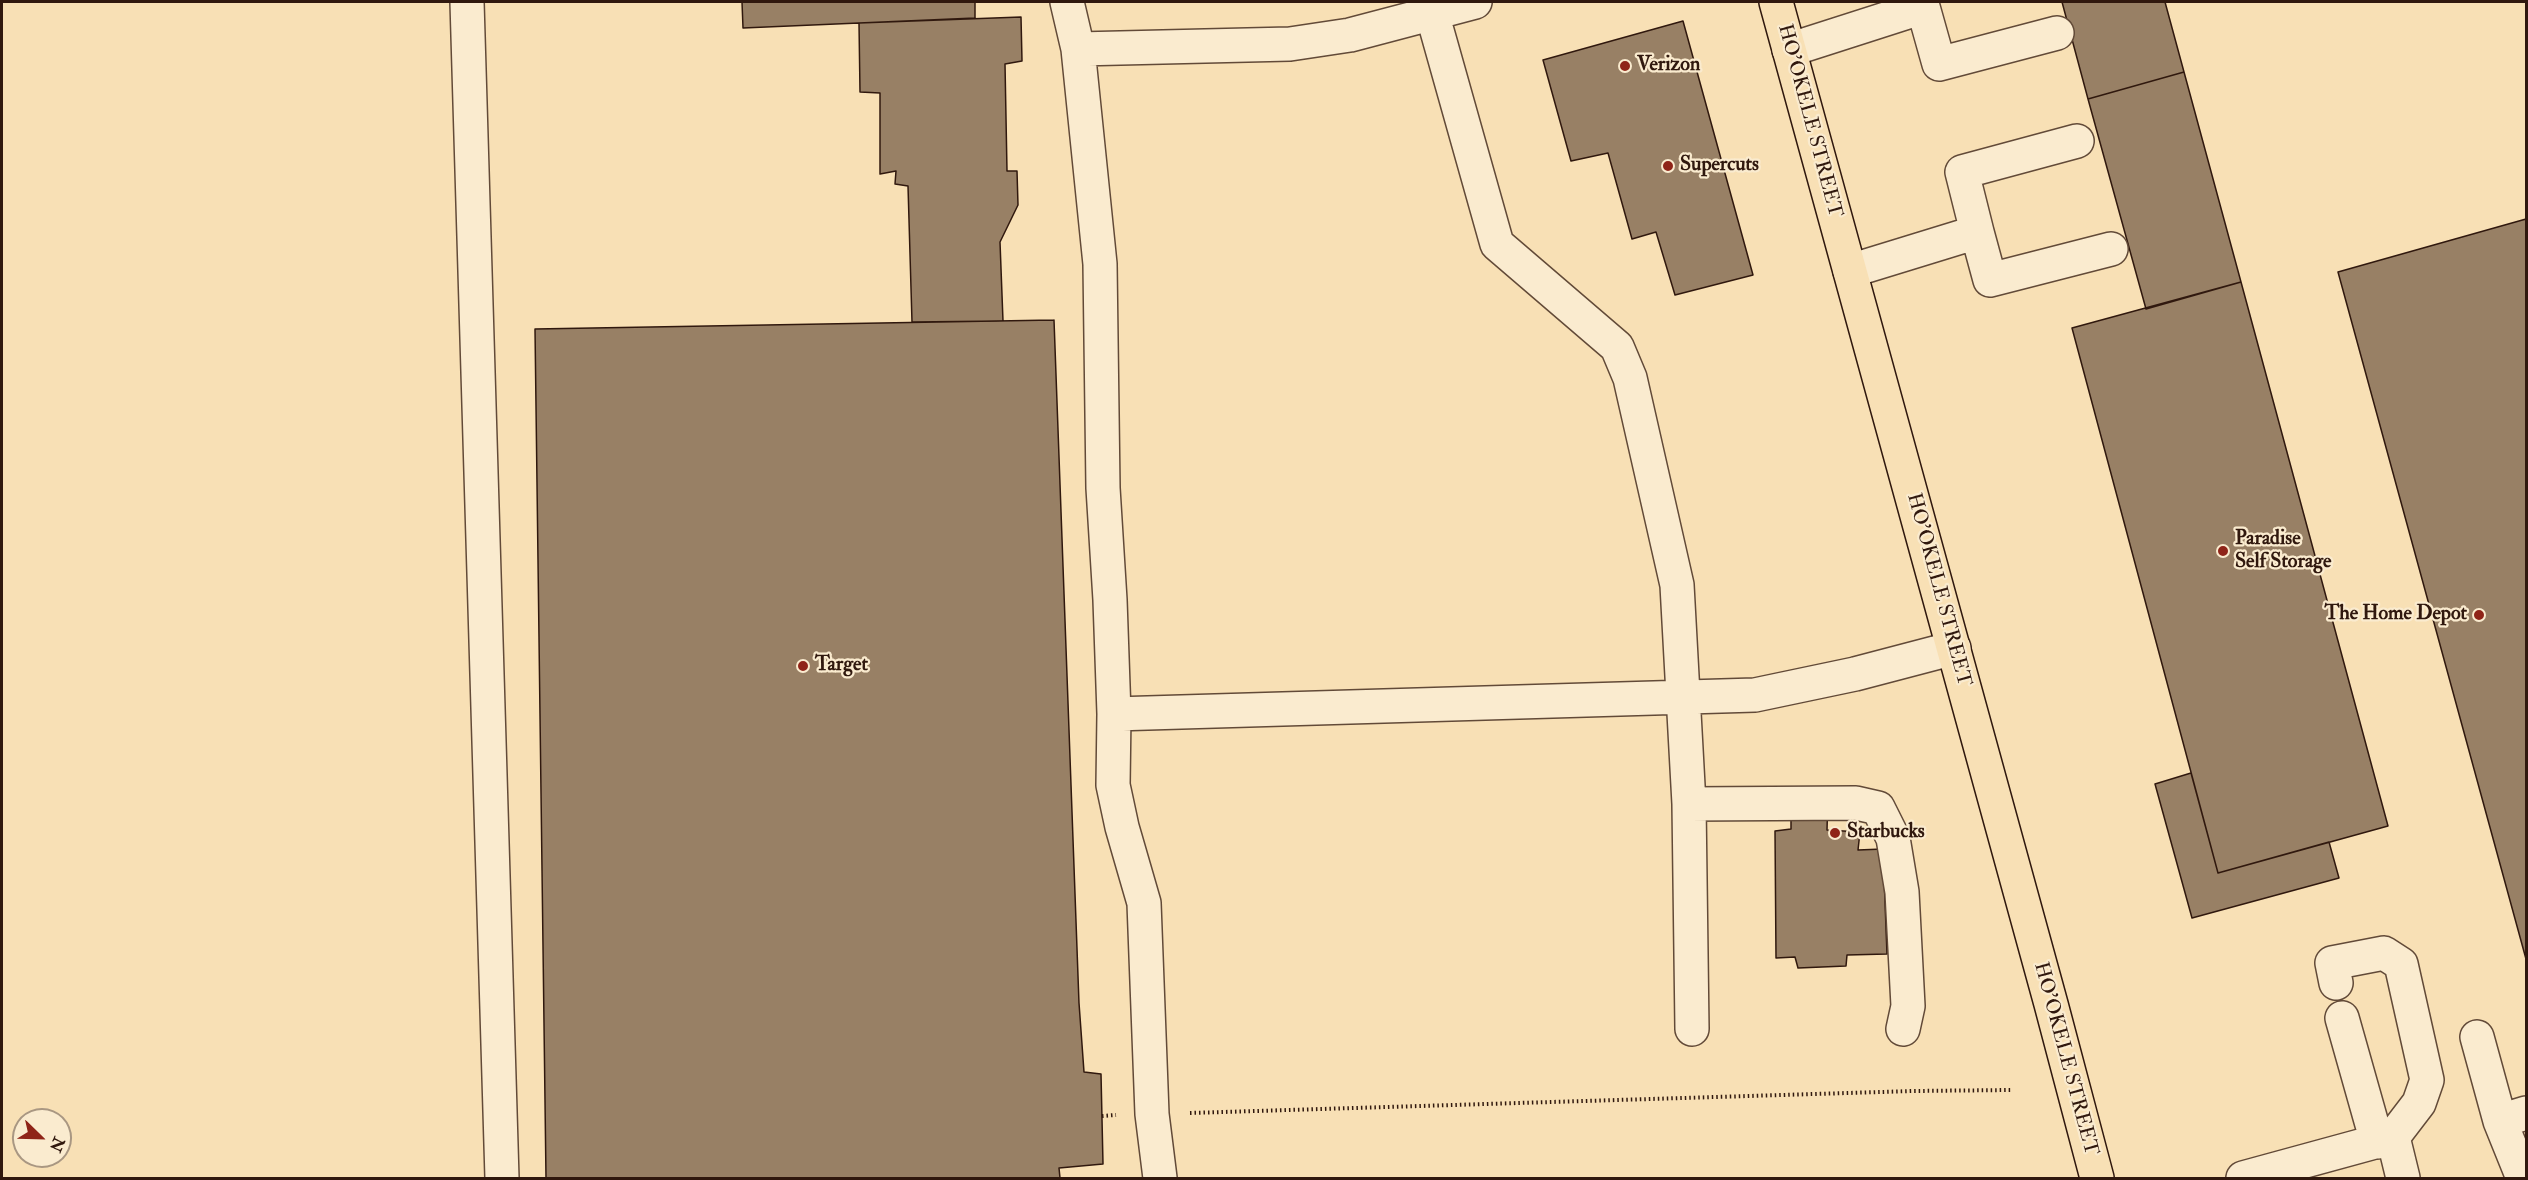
<!DOCTYPE html>
<style>
body{margin:0}
#map{position:relative;width:2528px;height:1180px;overflow:hidden;background:#f8e0b5;font-family:"IM FELL Double Pica",serif}
canvas{display:block}
.frame{position:absolute;inset:0;border:3px solid #30180e;pointer-events:none}
.north{position:absolute;left:12px;top:1108px;width:60px;height:60px;box-sizing:border-box;background:#faebcf;border:2px solid #a99782;border-radius:50%;rotate:113deg;font-size:16px;font-weight:700;line-height:24px;text-align:center;color:#30180e}
.north::after{content:'';display:block;margin:auto;width:21px;height:27px;background:#8f2418;clip-path:polygon(50% 0,100% 100%,50% 72%,0 100%)}
</style>
<div id="map">
<canvas width="2528" height="1180"></canvas>
<div class="frame"></div>
<div class="north">N</div>
</div>
<script>
const ctx = document.querySelector('canvas').getContext('2d');
ctx.lineJoin = 'round';
function paint(path, color) { ctx.fillStyle = color; ctx.fill(path, 'evenodd'); }
const poly = rows => new Path2D(rows.map(r => 'M' + r).join(''));
function stroke(path, color, width, dash) { ctx.strokeStyle = color; ctx.lineWidth = width; ctx.lineCap = dash ? 'butt' : 'round'; ctx.setLineDash(dash || []); ctx.stroke(path); }
function write(font, color, halo, rows, align = 'center') {
  ctx.font = font + ' "IM FELL Double Pica",serif'; ctx.lineWidth = 4.5; ctx.setLineDash([]); ctx.textBaseline = 'middle'; ctx.strokeStyle = halo; ctx.fillStyle = color; for (const [text, x, y, turn = 0] of rows) {
    ctx.save(); ctx.translate(x, y); ctx.rotate((+turn || 0) * Math.PI / 180); ctx.textAlign = isNaN(turn) ? turn : align; if (halo) ctx.strokeText(text, 0, 0); ctx.fillText(text, 0, 0); ctx.restore();
  }
}
const building = poly([
 [742,2,975,2,975,18,743,28,742,2],
 [2062,2,2165,2,2184,72,2088,99,2062,2],
 [1021,17,1022,61,1005,64,1007,171,1017,171,1018,205,1000,242,1003,321,912,322,908,186,895,184,896,171,880,174,880,93,860,92,859,23,1021,17],
 [1683,21,1753,275,1675,295,1656,232,1632,239,1608,153,1571,161,1543,60,1683,21],
 [2184,72,2241,282,2146,309,2088,99,2184,72],
 [2526,219,2526,959,2338,272,2526,219],
 [2241,282,2388,826,2218,873,2072,328,2241,282],
 [1054,320,1079,1003,1084,1072,1101,1074,1103,1164,1059,1168,1060,1178,546,1178,535,329,1054,320],
 [2191,773,2218,873,2329,842,2339,878,2192,918,2155,784,2191,773],
 [1828,795,1827,830,1860,832,1858,850,1883,849,1887,954,1847,955,1846,966,1798,968,1795,957,1776,958,1775,831,1791,829,1791,796,1828,795]
]);
const path = poly([
 [1190,1113,1913,1091,2011,1090],
 [1102,1116,1116,1115]
]);
const minor = poly([
 [467,2,502,1178],
 [1067,2,1078,49,1100,264,1103,488,1110,600,1114,714,1113,785,1122,827,1144,903,1152,1114,1160,1178],
 [1432,13,1497,244,1617,347,1630,378,1677,585,1689,804,1692,1029],
 [1078,49,1290,44,1350,35,1475,2],
 [1789,50,1923,7,1939,64,2057,33],
 [1977,232,1962,172,2077,141],
 [1850,271,1977,232,1990,280,2111,249],
 [1114,714,1755,695,1855,674,1954,648],
 [1689,804,1856,803,1878,808,1893,838,1902,892,1908,1006,1903,1029],
 [2336,983,2332,963,2384,953,2401,964,2427,1080,2419,1103,2393,1137],
 [2342,1018,2377,1142],
 [2477,1037,2500,1121,2523,1178],
 [2500,1121,2526,1113],
 [2243,1178,2393,1137,2403,1178]
]);
const major = poly([
 [1776,2,2051,1004,2097,1178]
]);
const markers = [
 [1625,66,6,"#8f2418"],
 [1668,166,6,"#8f2418"],
 [2223,551,6,"#8f2418"],
 [2479,615,6,"#8f2418"],
 [803,666,6,"#8f2418"],
 [1835,833,6,"#8f2418"]
];
const poiNames = [
 ["Verizon",1637,66],
 ["Supercuts",1680,166],
 ["Paradise",2235,540],
 ["Self Storage",2235,563],
 ["The Home Depot",2467,615,"right"],
 ["Target",815,666],
 ["Starbucks",1847,833]
];
const streetNames = [
 ["HO'OKELE STREET",1809,121,75],
 ["HO'OKELE STREET",1938,590,75],
 ["HO'OKELE STREET",2065,1059,75]
];
paint(building, '#988065');
stroke(building, '#30180e', 1.5);
stroke(minor, '#624a38', 36);
stroke(major, '#30180e', 36);
stroke(path, '#30180e', 4, [1.5, 3]);
stroke(minor, '#faebcf', 33);
stroke(major, '#f8e0b5', 33);
for (const [x, y, r, color] of markers) { const dot = new Path2D(); dot.arc(x, y, r, 0, 2 * Math.PI); ctx.fillStyle = color; ctx.fill(dot); stroke(dot, '#faebcf', 2); }
write('bold 20px', '#30180e', '#faebcf', poiNames, 'left');
write('20px', '#30180e', '#faebcf', streetNames);
</script>
